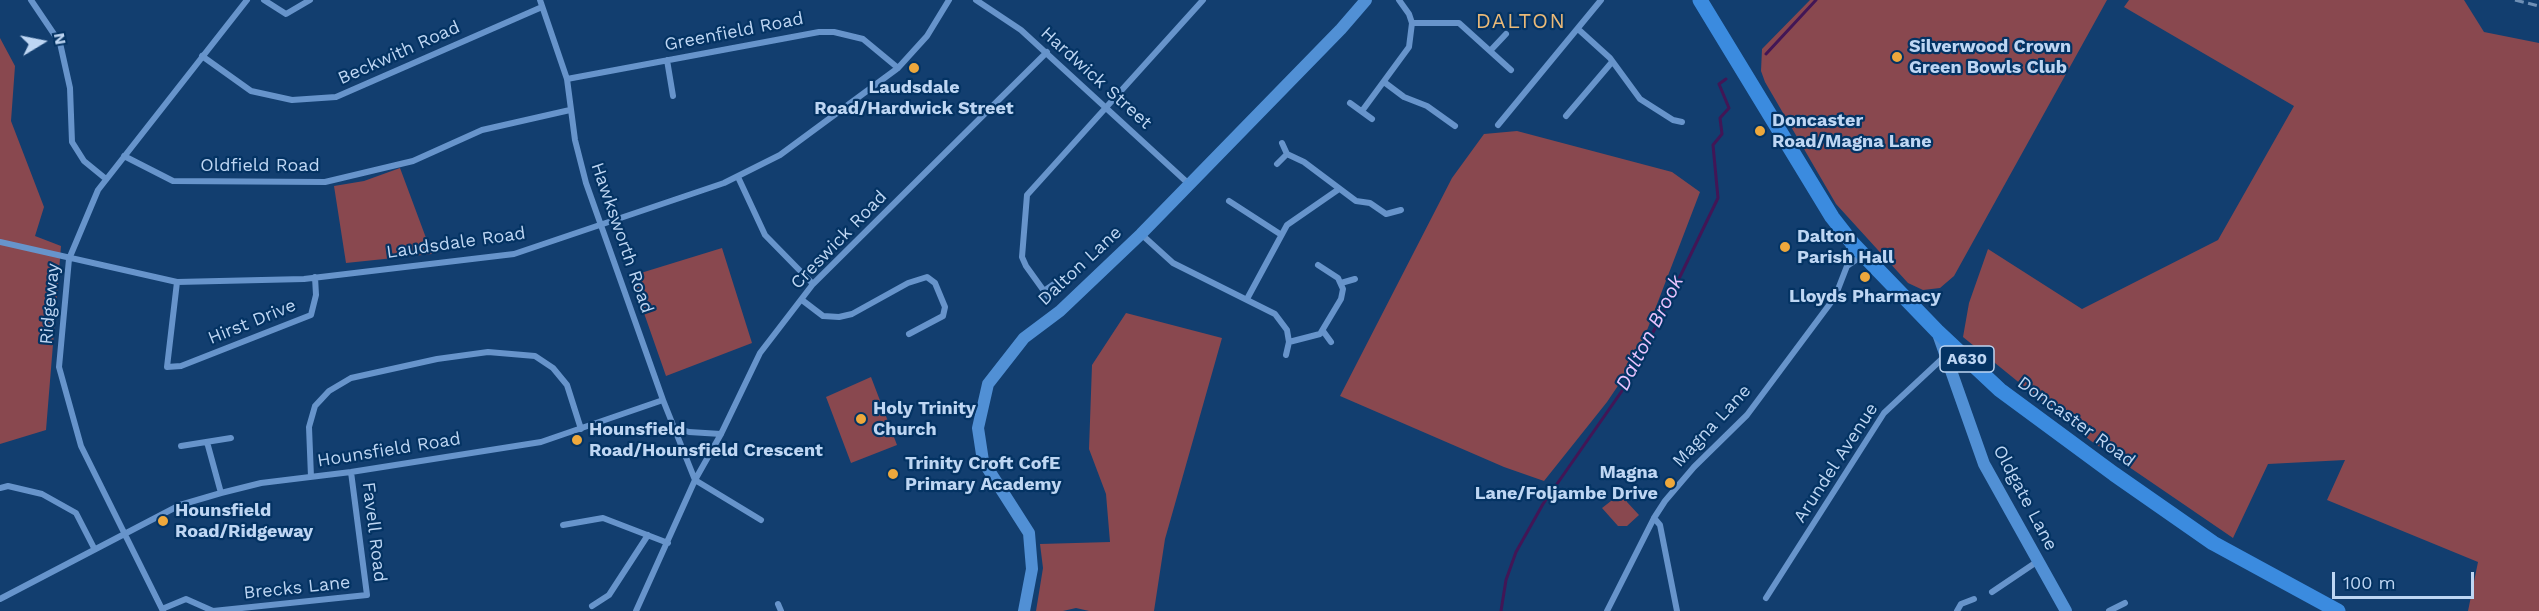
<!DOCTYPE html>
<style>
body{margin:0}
#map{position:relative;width:2539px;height:611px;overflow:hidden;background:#123e6f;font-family:"Work Sans",sans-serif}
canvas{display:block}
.north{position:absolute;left:12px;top:12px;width:60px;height:60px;-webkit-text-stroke:4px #043363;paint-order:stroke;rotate:80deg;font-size:16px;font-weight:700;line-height:24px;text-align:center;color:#bed6f3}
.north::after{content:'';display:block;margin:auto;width:21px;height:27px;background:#bed6f3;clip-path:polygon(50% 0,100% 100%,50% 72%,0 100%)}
.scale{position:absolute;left:2332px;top:572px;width:142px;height:27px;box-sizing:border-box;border:3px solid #bed6f3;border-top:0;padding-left:8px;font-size:18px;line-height:21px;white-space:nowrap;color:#bed6f3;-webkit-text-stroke:4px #043363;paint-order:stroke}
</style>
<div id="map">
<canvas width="2539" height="611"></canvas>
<div class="north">N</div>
<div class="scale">100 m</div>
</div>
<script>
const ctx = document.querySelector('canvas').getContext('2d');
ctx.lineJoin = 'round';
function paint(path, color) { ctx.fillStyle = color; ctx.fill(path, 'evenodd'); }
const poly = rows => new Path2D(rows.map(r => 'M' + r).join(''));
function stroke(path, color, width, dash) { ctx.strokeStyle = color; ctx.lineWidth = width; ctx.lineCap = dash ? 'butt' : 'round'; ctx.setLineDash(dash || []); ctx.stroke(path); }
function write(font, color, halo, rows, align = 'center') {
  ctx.font = font + ' "Work Sans",sans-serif'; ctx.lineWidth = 4.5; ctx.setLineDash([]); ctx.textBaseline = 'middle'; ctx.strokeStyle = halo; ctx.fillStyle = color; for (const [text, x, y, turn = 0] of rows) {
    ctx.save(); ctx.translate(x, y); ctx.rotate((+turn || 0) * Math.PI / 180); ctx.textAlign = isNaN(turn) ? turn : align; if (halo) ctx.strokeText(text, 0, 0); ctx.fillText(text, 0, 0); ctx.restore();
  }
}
const green = poly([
 [1810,0,2107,0,1954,276,1940,288,1923,290,1908,283,1836,204,1765,82,1761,71,1762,49],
 [2129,0,2464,0,2484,32,2539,43,2539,611,2468,611,2478,562,2327,500,2345,460,2268,464,2233,538,2091,441,1963,337,1969,303,1988,249,2082,309,2218,240,2294,106,2124,7],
 [0,38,15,66,11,121,44,207,35,236,61,246,46,430,0,444],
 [1517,131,1672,172,1700,192,1636,359,1607,402,1544,481,1504,467,1340,396,1452,178,1484,134],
 [400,168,432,254,346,263,334,186,364,181],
 [722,248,752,343,666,376,631,276],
 [1126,313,1222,338,1165,539,1154,611,1089,611,1076,608,1063,611,1036,611,1043,568,1040,544,1110,542,1106,494,1089,449,1092,365],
 [871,377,897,445,851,463,826,397],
 [1620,494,1627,495,1627,502,1639,515,1627,526,1618,526,1602,508]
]);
const stream = poly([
 [1766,54,1816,0],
 [1501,611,1506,580,1516,552,1543,504,1631,378,1718,198,1713,145,1722,134,1720,118,1729,108,1719,84,1726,79]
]);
const street = poly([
 [31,0,60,43,70,88,72,142,84,161,106,179],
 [264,0,286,14,310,0],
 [540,0,567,79,575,140,586,183,663,400,695,480,761,520],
 [976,0,1021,30,1190,185],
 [1412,23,1459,23,1511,70],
 [1578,29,1610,58,1640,99,1673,120,1682,122],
 [1490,51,1506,34],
 [202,56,251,91,292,100,336,97,542,7],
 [667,60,673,96],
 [567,79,819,32,834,32,863,39,898,68],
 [1384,82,1404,97,1427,106,1455,126],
 [1350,103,1372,119],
 [1362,111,1409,47,1412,23,1409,14,1399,0],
 [1566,116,1612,62],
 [1498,125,1601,0],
 [1287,154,1304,162,1356,201,1370,203,1386,214,1401,210],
 [124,156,173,181,325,182,413,161,482,130,570,110],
 [1277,164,1287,154,1282,143],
 [738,177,765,235,813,284],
 [1229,201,1280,234],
 [1141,234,1173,263,1275,314,1287,330,1289,342,1286,355],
 [0,242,177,282,304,279,514,254,724,183,780,155,898,68,927,36,949,0],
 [1847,266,1863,255],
 [177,282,167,367,181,366,311,315,316,295,315,277],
 [1341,283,1355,279],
 [1044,291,1054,284],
 [1049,298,1026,266,1022,257,1027,195,1203,0],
 [1247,299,1287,225,1339,189],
 [802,300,823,316,839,317,852,314,908,283,927,277,935,283,945,307,943,316,909,334],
 [1323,331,1331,342],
 [1289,342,1320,334,1341,299,1343,289,1338,278,1318,265],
 [673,427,689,432,721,434],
 [207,442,221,493],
 [181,446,231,438],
 [311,477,309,427,315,406,329,391,351,378,437,359,488,352,535,356,553,368,567,385,581,429],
 [0,488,8,486,42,494,76,513,94,548],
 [1654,518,1660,525,1677,611],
 [563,525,603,518,668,543],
 [1992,592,2038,561],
 [1766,598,1884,413,1944,357],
 [0,599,180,505,221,493,261,483,351,472,541,442,663,400],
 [778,604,781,611],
 [592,606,609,595,648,535],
 [162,609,186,599,213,611,367,595,351,472],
 [163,611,81,446,59,367,69,259,98,190,247,0],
 [636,611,695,480,721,434,760,353,813,284,1047,52],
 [1607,611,1654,518,1665,501,1694,467,1747,415,1835,297,1847,266,1846,252,1853,244],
 [1957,611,1961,604,1974,599],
 [2109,611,2125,603]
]);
const secondary = poly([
 [1937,331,1984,464,2066,611],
 [1024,611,1032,569,1029,533,983,461,978,428,988,384,1024,338,1060,311,1141,234,1341,29,1366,0]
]);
const primary = poly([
 [1700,0,1832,217,1853,244,1937,331,2000,390,2114,474,2213,543,2338,611]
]);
const rail = poly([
 [2515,0,2539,6]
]);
const markers = [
 [1897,57,6,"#eea83c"],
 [914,68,6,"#eea83c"],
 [1760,131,6,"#eea83c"],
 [1785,247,6,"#eea83c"],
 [1865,277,6,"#eea83c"],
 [861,419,6,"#eea83c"],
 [577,440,6,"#eea83c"],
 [893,474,6,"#eea83c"],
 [1670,483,6,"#eea83c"],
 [163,521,6,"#eea83c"]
];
const shields = [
 [1967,359,54]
];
const shieldNames = [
 ["A630",1967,359]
];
const streetNames = [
 ["Greenfield Road",734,32,-11],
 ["Beckwith Road",399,53,-24],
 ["Hardwick Street",1096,78,42],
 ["Oldfield Road",260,166],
 ["Hawksworth Road",622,238,71],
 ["Creswick Road",839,240,-46],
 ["Laudsdale Road",456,243,-8],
 ["Dalton Lane",1080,266,-43],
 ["Ridgeway",50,304,-85],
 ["Hirst Drive",252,322,-22],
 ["Doncaster Road",2076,422,36],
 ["Magna Lane",1712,426,-47],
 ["Hounsfield Road",389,450,-9],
 ["Arundel Avenue",1836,463,-57],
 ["Oldgate Lane",2025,498,62],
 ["Favell Road",374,532,83],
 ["Brecks Lane",297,588,-6]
];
const poiNames = [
 ["Silverwood Crown",1909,47],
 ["Green Bowls Club",1909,68],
 ["Laudsdale",914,88,"center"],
 ["Road/Hardwick Street",914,109,"center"],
 ["Doncaster",1772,121],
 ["Road/Magna Lane",1772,142],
 ["Dalton",1797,237],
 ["Parish Hall",1797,258],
 ["Lloyds Pharmacy",1865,297,"center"],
 ["Holy Trinity",873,409],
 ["Church",873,430],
 ["Hounsfield",589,430],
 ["Road/Hounsfield Crescent",589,451],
 ["Trinity Croft CofE",905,464],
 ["Primary Academy",905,485],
 ["Magna",1658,473,"right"],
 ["Lane/Foljambe Drive",1658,494,"right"],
 ["Hounsfield",175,511],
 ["Road/Ridgeway",175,532]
];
const waterNames = [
 ["Dalton Brook",1650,333,-63]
];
const quarterNames = [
 ["DALTON",1521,22]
];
paint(green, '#89484f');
stroke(stream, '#421656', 3);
stroke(street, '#6794cb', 6);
stroke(secondary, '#5190d5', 12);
stroke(primary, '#3b8bdf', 15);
stroke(rail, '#6f90b6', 3, [9, 4.5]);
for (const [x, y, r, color] of markers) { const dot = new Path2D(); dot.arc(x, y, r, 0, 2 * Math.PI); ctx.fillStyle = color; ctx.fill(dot); stroke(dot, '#043363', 2); }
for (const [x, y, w] of shields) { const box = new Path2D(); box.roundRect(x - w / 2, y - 13, w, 26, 4.5); ctx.fillStyle = '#043363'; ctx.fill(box); stroke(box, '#bed6f3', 1.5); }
write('bold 16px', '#bed6f3', null, shieldNames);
write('18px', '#bed6f3', '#043363', streetNames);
write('bold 18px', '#bed6f3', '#043363', poiNames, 'left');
write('italic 20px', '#e9c4fe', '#043363', waterNames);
ctx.letterSpacing = '1.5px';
write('21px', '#eab978', '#043363', quarterNames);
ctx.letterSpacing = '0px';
</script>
